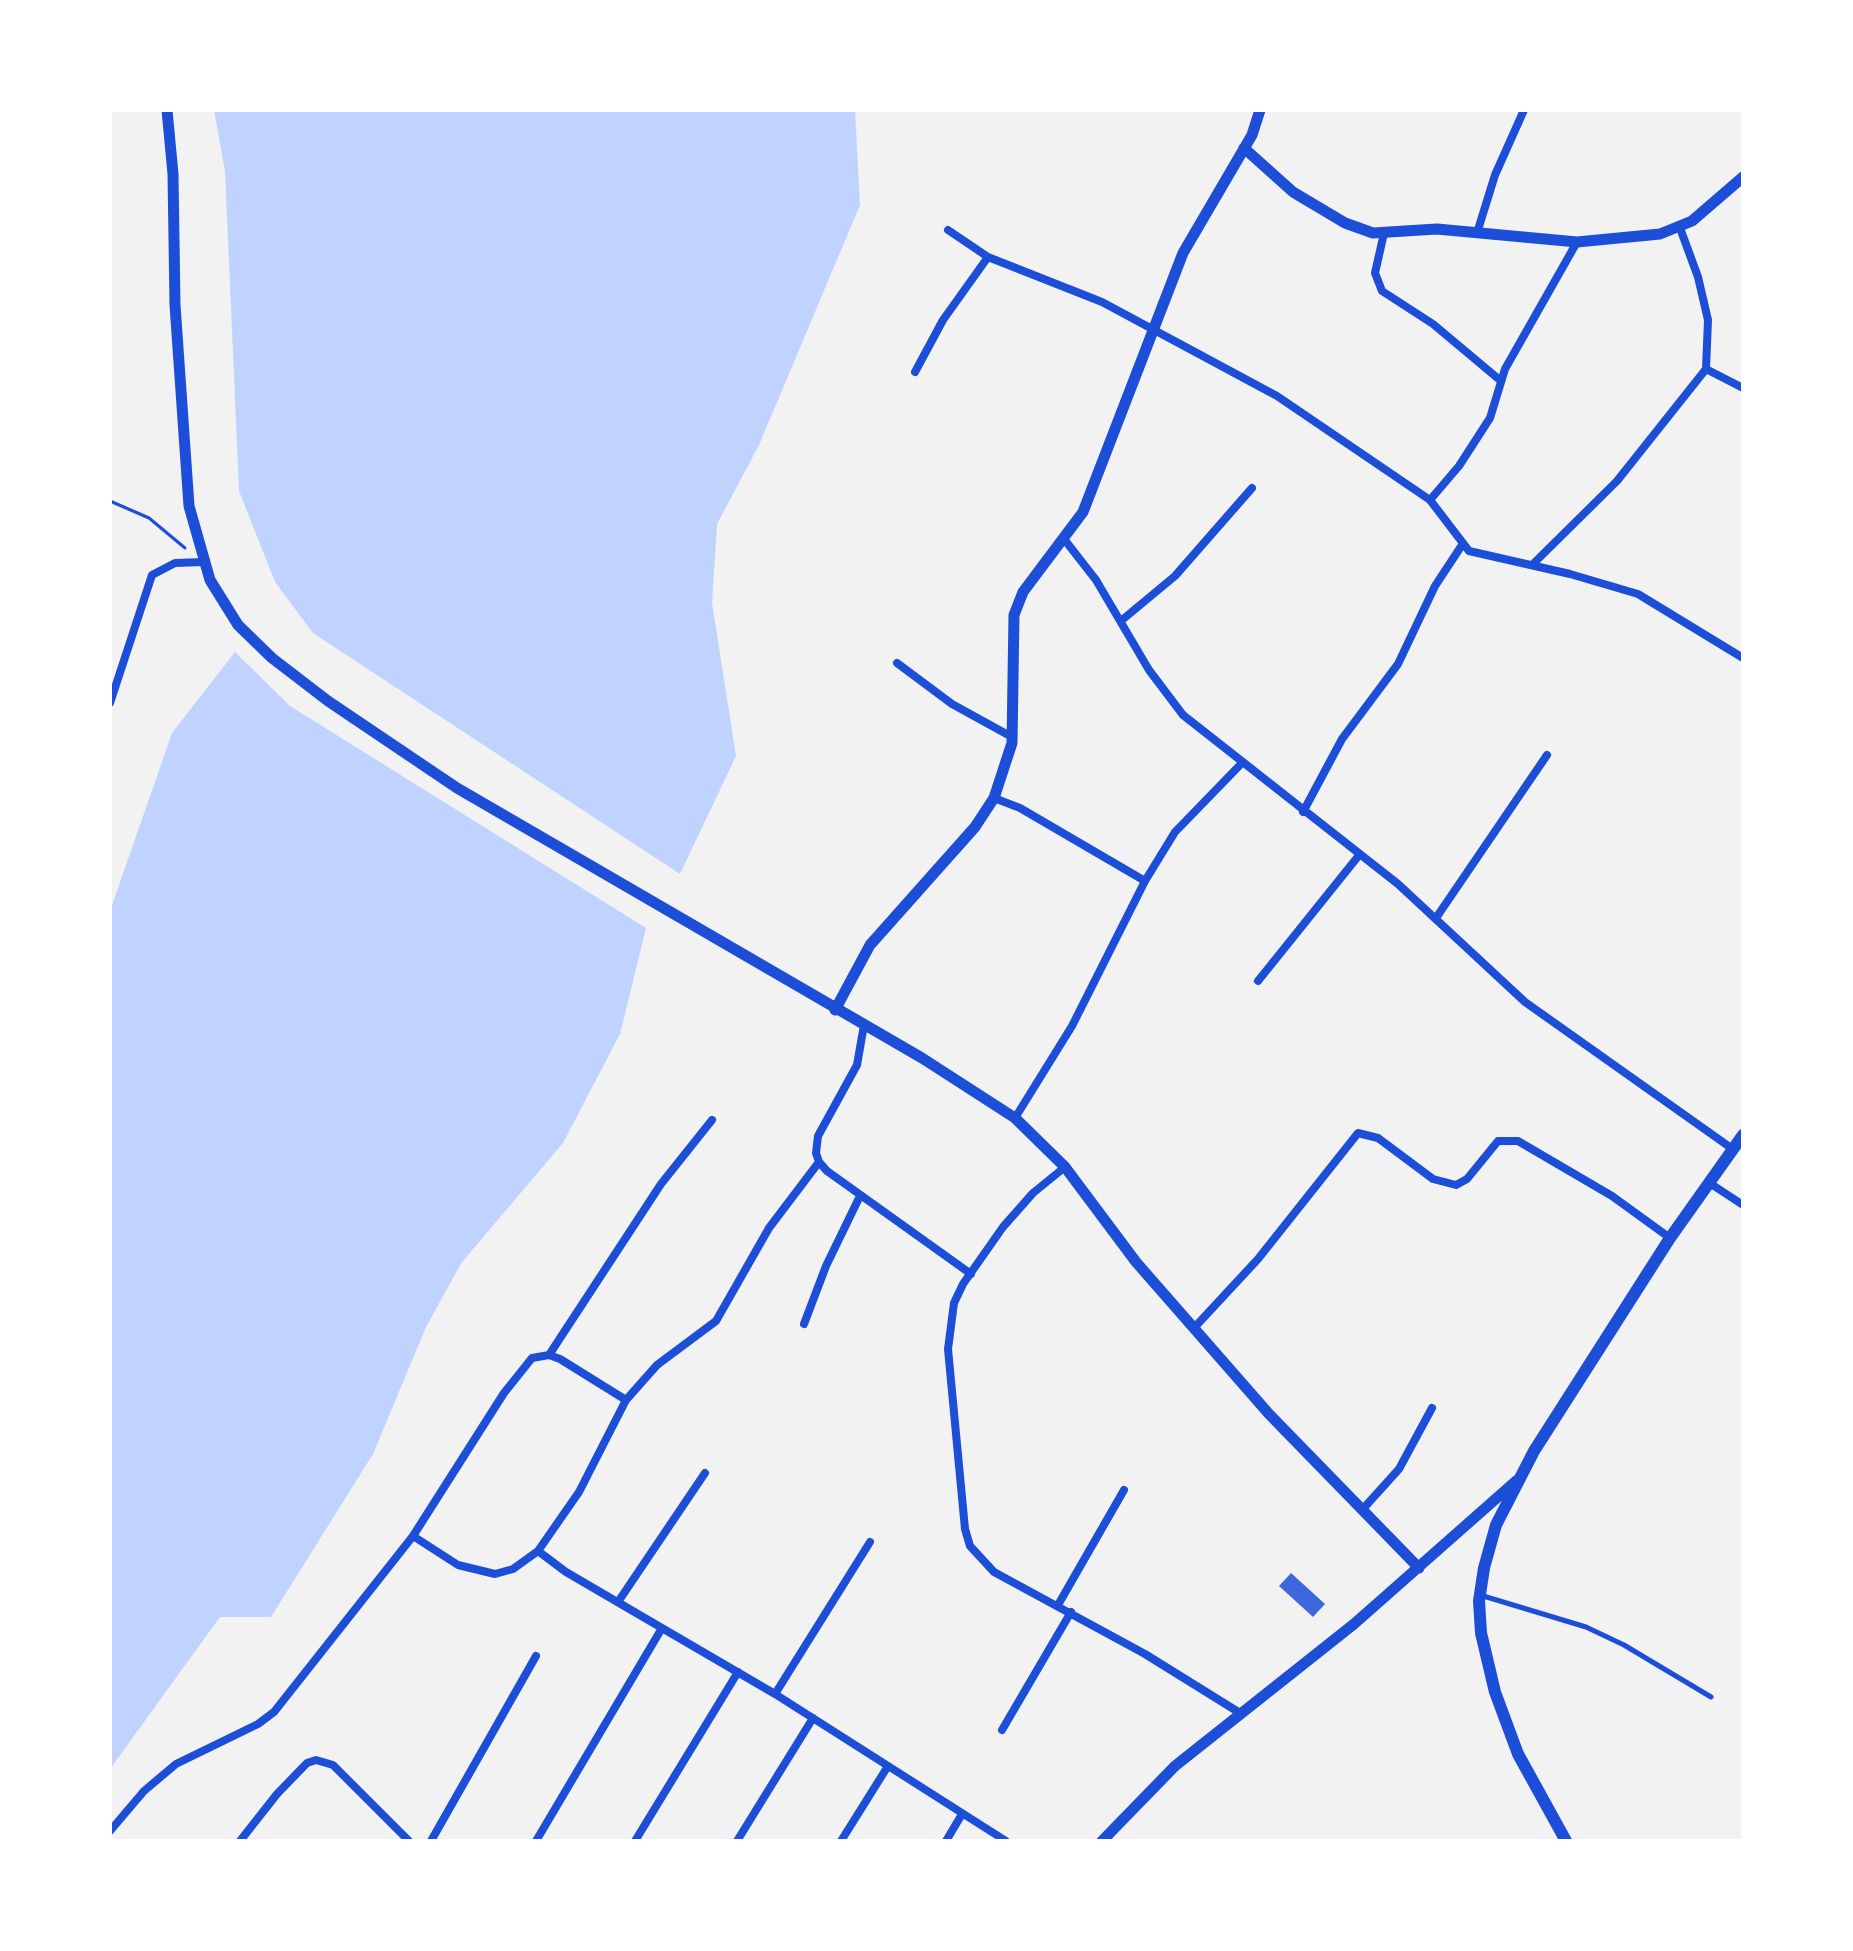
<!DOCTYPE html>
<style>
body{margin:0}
#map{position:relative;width:1853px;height:1951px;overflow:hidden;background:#f2f2f2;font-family:"Fira Sans",sans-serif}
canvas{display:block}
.frame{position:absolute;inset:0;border:112px solid #fff;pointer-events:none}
</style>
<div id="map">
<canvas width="1853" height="1951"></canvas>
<div class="frame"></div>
</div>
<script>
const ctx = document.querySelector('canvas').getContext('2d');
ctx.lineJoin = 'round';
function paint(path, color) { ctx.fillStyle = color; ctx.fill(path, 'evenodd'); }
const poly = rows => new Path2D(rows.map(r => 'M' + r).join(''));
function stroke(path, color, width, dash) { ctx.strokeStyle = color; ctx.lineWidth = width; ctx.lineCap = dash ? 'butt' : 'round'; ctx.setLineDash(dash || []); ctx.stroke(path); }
const water = poly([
 [214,110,855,110,860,205,759,445,717,524,712,603,736,756,680,874,313,633,275,582,239,491,225,171],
 [235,652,290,706,646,928,620,1034,563,1143,462,1262,426,1327,373,1454,271,1617,220,1617,110,1769,110,911,172,733]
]);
const building = poly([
 [1291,1573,1325,1604,1313,1617,1279,1586]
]);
const path = poly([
 [110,501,149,518,185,548]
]);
const service = poly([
 [1480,1595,1586,1627,1624,1645,1711,1697]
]);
const minor = poly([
 [948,230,988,257,1102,302,1277,396,1430,500,1469,551,1570,574,1638,594,1743,658],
 [1384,233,1375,273,1382,291,1433,324,1501,381],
 [1477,233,1495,175,1524,110],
 [1706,369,1743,388],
 [915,372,943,320,988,257],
 [1430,500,1459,466,1490,418,1505,369,1577,242],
 [1064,539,1096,580,1149,670,1183,715,1398,884,1525,1002,1734,1150],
 [1532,565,1617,481,1706,369,1708,320,1698,277,1680,228],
 [1122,620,1175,576,1252,488],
 [897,663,952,704,1012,737],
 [110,703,152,575,175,563,204,562],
 [994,798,1020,808,1145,881],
 [1303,812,1342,739,1398,664,1435,586,1462,545],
 [1436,918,1547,755],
 [1258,981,1360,854],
 [864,1025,857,1065,818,1136,816,1153,819,1162,827,1171,971,1274],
 [1015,1118,1072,1026,1145,881,1175,832,1241,764],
 [1065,1167,1033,1193,1003,1227,963,1284,954,1303,948,1349,965,1529,970,1546,994,1572,1145,1654,1240,1713],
 [1711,1184,1743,1205],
 [804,1324,826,1266,860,1196],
 [1194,1328,1258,1259,1358,1133,1378,1138,1433,1179,1456,1185,1467,1179,1498,1141,1518,1141,1612,1196,1670,1238],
 [549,1355,661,1184,712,1120],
 [1362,1510,1399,1469,1432,1408],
 [413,1536,458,1565,495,1574,513,1569,538,1551,579,1492,626,1400,657,1365,716,1321,769,1228,819,1162],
 [538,1551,566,1572,775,1694,1006,1841],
 [618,1602,705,1473],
 [1058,1605,1124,1490],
 [775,1694,870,1542],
 [1002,1730,1071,1612],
 [110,1831,144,1791,176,1764,258,1724,274,1712,413,1536,504,1393,532,1358,549,1355,560,1359,626,1400],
 [240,1841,277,1794,307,1763,316,1760,333,1765,409,1841],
 [431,1841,536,1656],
 [536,1841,662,1628],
 [635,1841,738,1672],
 [737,1841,813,1718],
 [841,1841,888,1766],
 [946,1841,962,1814]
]);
const tertiary = poly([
 [167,110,173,174,175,305,189,506,210,580,238,625,272,658,328,701,457,788,922,1058,1015,1118,1065,1167,1136,1262,1269,1414,1419,1568],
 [1244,148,1293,192,1345,223,1373,233,1437,229,1577,242,1660,234,1692,221,1743,177],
 [835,1010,870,945,975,827,994,798,1012,743,1014,615,1023,592,1083,512,1183,253,1252,135,1260,110],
 [1102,1841,1175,1766,1354,1624,1516,1481]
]);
const secondary = poly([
 [1566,1841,1518,1754,1495,1692,1481,1633,1479,1601,1484,1568,1496,1525,1534,1451,1670,1238,1743,1135]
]);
paint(water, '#bfd3fe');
paint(building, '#3d67dc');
stroke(path, '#1d4ed8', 3);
stroke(service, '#1d4ed8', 5);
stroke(minor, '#1d4ed8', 8);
stroke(tertiary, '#1d4ed8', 11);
stroke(secondary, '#1d4ed8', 12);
</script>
